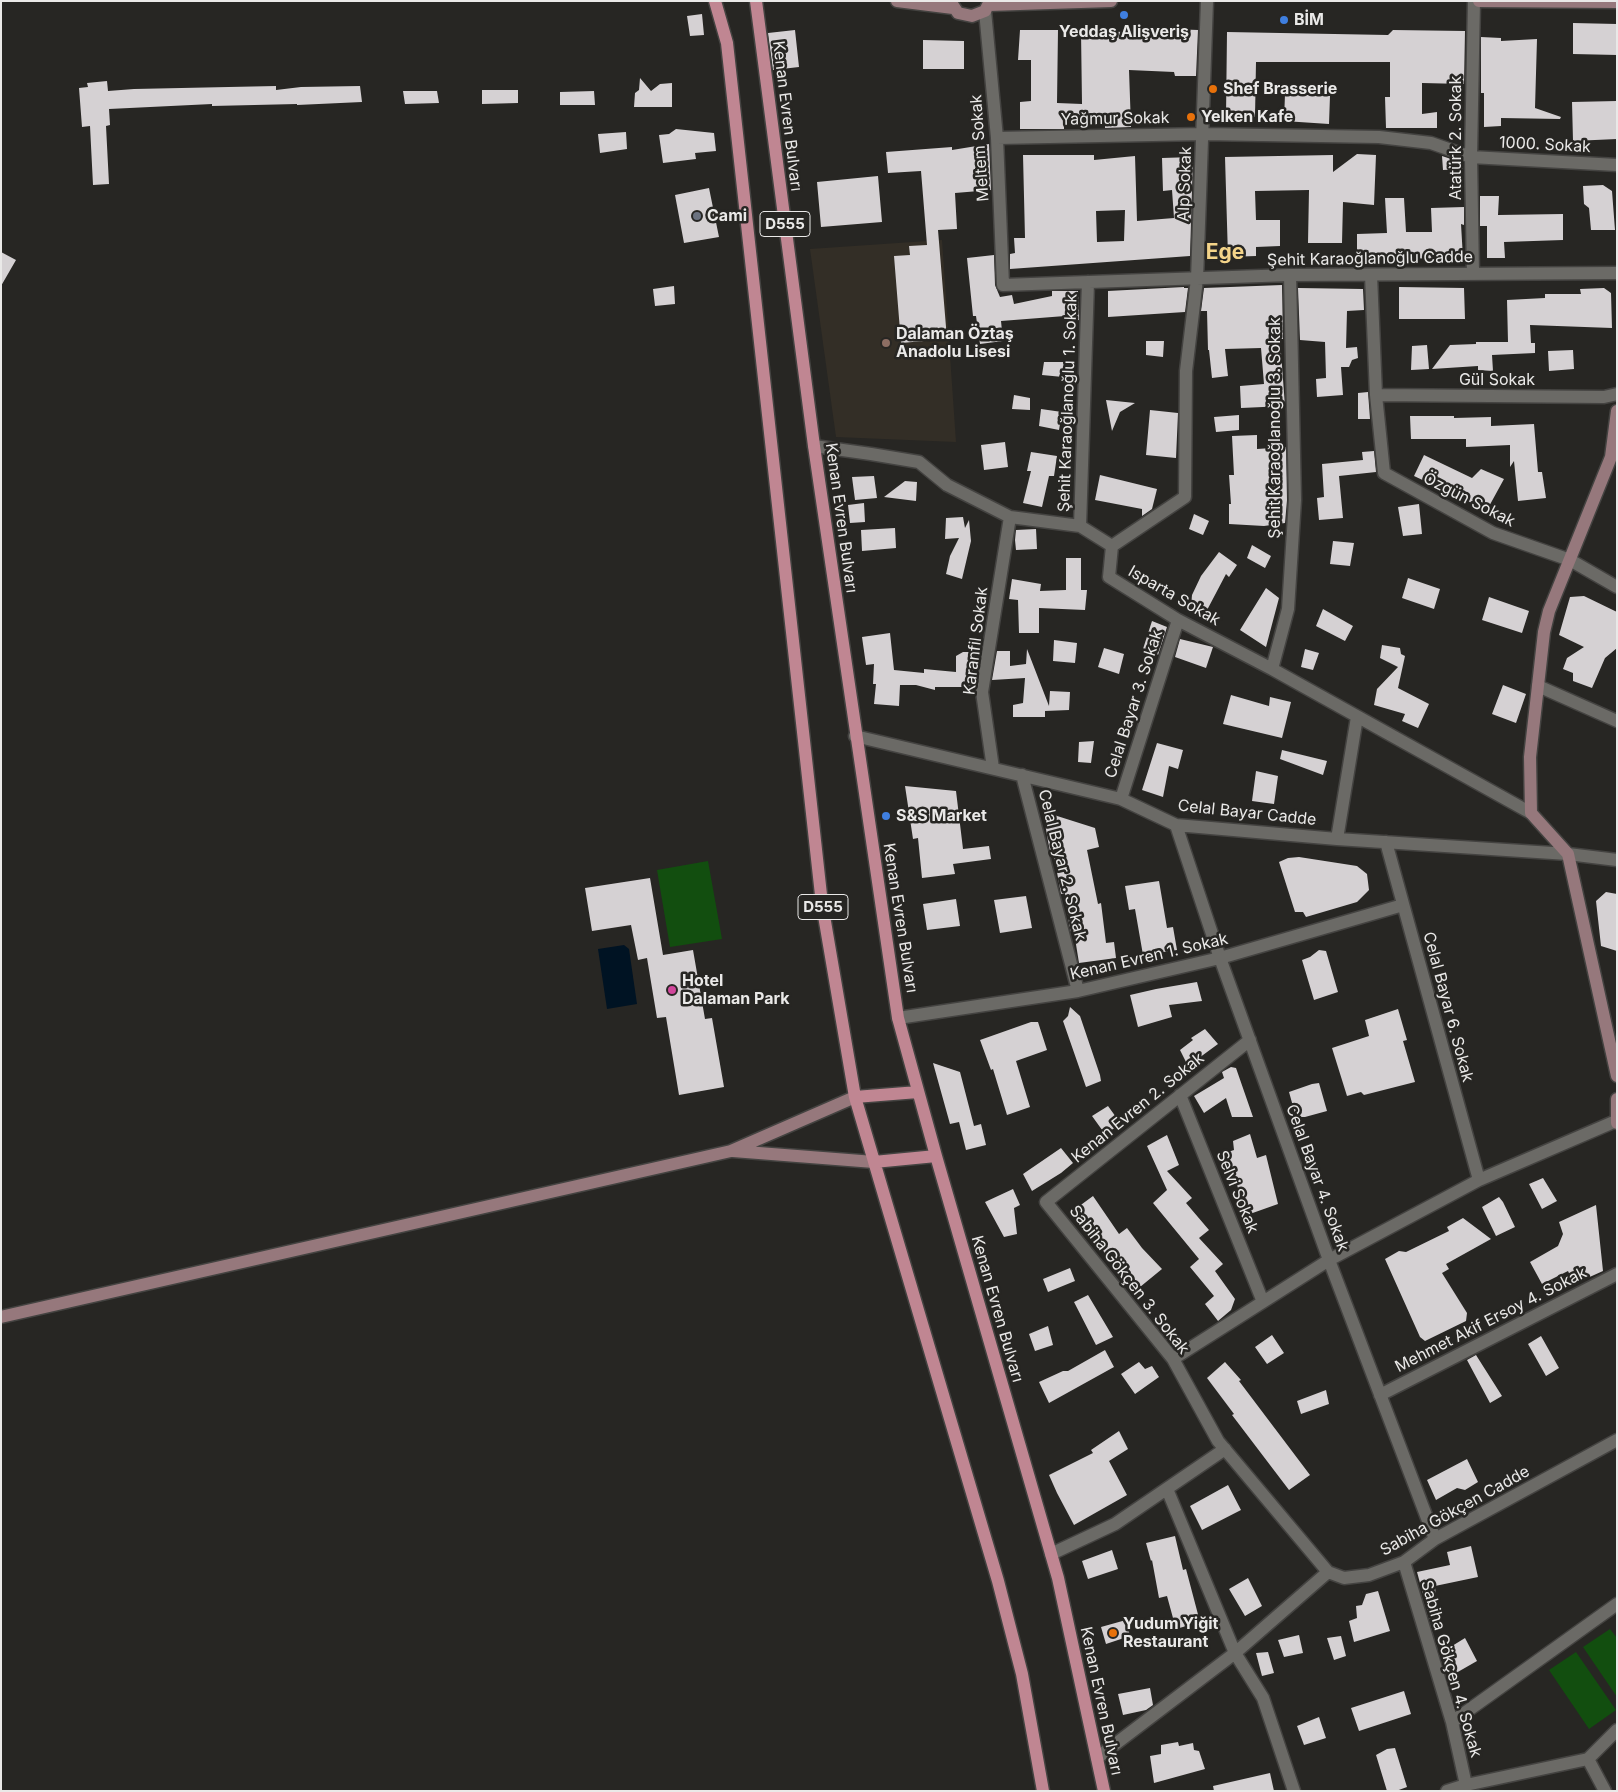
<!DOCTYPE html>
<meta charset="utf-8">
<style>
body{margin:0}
#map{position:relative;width:1618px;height:1792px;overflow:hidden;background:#272623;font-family:Inter,sans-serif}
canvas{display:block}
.frame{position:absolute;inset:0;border:2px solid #eae9e8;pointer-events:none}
</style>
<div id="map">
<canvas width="1618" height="1792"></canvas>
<div class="frame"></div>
</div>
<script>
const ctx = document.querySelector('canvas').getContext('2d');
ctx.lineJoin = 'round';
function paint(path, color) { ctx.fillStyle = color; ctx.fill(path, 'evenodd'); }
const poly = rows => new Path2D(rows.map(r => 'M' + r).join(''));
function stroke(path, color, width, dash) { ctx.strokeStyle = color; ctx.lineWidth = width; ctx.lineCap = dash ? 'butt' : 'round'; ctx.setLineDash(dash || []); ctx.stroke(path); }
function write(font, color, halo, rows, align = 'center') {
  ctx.font = font + ' Inter,sans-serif'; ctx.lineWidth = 5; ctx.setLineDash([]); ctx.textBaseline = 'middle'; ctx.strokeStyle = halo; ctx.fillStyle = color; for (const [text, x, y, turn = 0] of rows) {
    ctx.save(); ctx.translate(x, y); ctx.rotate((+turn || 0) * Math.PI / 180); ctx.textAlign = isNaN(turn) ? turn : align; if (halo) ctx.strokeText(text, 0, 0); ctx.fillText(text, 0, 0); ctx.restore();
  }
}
const built = poly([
 [942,240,956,442,836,437,810,249]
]);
const green = poly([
 [708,861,722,939,670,947,657,870],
 [1610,1629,1617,1638,1617,1697,1583,1647],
 [1576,1652,1616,1710,1589,1729,1549,1670]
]);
const water = poly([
 [624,945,629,949,637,1004,607,1009,598,949]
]);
const building = poly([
 [702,14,704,35,690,36,687,16],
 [1573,23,1617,24,1617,55,1573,54],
 [1172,29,1198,30,1196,76,1175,76,1174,72,1129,70,1131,127,1105,128,1105,119,1064,121,1064,129,1020,129,1020,102,1031,101,1031,60,1018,60,1020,30,1058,30,1057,103,1082,104,1081,31,1128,32],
 [795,30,799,67,773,70,768,33],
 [1393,30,1465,31,1464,84,1422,83,1422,114,1437,112,1437,128,1386,128,1385,97,1390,97,1390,62,1256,62,1255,117,1226,116,1227,32,1388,35],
 [1481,37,1501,38,1501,41,1537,39,1535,108,1561,117,1560,119,1501,118,1501,126,1484,127,1484,93,1481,93],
 [923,40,964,41,964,69,923,69],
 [640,78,651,91,660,84,672,83,672,107,634,107,635,93,639,90],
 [107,81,108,91,134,89,276,86,276,90,301,87,360,86,362,102,297,105,297,104,212,106,212,104,109,109,110,125,106,126,109,184,93,185,90,126,82,127,79,88,88,87,87,83],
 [482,90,518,90,518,103,482,104],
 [403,91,437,91,439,103,405,104],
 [594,91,595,105,560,105,560,92],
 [1285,94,1330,96,1329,124,1284,121],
 [1617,101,1617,139,1573,141,1572,102],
 [676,129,714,133,716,151,695,153,696,159,663,163,659,135,669,134],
 [626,132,627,149,600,153,598,134],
 [989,144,991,190,955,193,957,229,938,230,947,339,901,343,894,256,910,255,909,246,927,245,921,171,888,173,886,152,952,147,952,150],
 [1357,154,1376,155,1374,205,1343,202,1342,243,1308,243,1309,190,1255,191,1256,220,1280,220,1280,246,1256,247,1256,256,1228,257,1225,157,1333,155,1333,172],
 [1023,155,1094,155,1094,160,1135,156,1137,221,1174,218,1172,190,1163,191,1162,158,1193,157,1190,256,1010,269,1010,254,1015,253,1014,238,1025,238],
 [1125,210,1124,241,1097,242,1096,211],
 [1442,156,1463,163,1463,169,1443,170],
 [878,176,882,222,821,227,817,182],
 [1603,185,1612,191,1615,230,1591,230,1589,208,1584,204,1583,186],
 [709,188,719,237,684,243,675,195],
 [1480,196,1499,196,1498,215,1563,214,1563,240,1504,242,1505,258,1487,258,1487,226,1480,226],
 [1385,198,1404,198,1406,232,1432,232,1431,208,1464,207,1464,225,1461,224,1463,258,1357,259,1357,234,1387,233],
 [1,252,16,260,1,286],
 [994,255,995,285,1000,297,1012,295,1014,304,1052,296,1052,291,1078,291,1079,320,1066,322,1065,316,1001,321,1003,341,980,344,976,316,973,316,967,258],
 [1282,285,1283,339,1280,339,1285,406,1241,408,1240,386,1264,384,1261,348,1225,349,1228,376,1212,378,1209,350,1208,350,1207,311,1201,311,1204,288],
 [674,286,675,304,655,306,653,289],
 [1184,287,1184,288,1188,288,1185,312,1108,317,1108,291],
 [1399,287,1464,288,1465,319,1399,319],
 [1298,288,1363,289,1364,310,1347,311,1346,348,1357,347,1358,358,1352,360,1349,367,1341,367,1343,395,1317,397,1316,379,1326,378,1325,342,1300,340],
 [1604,288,1611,293,1612,328,1530,325,1531,343,1535,343,1535,353,1492,355,1493,371,1478,370,1478,366,1432,369,1450,345,1476,344,1476,342,1508,342,1507,300,1545,298,1545,294,1581,294,1580,289],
 [1146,341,1164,341,1163,357,1146,355],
 [1427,345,1429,369,1411,370,1412,346],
 [1573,350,1574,369,1549,371,1548,351],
 [1044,362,1064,362,1063,377,1042,375],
 [1368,392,1370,419,1358,419,1358,393],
 [1014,395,1030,398,1030,410,1012,409],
 [1106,400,1135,403,1120,412,1112,431],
 [1041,409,1062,412,1059,430,1039,426],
 [1150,410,1178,413,1176,458,1146,455],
 [1239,415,1239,430,1216,432,1214,417],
 [1410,416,1454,416,1454,418,1491,417,1491,426,1534,424,1538,472,1542,472,1546,498,1518,501,1514,461,1510,467,1510,445,1466,447,1466,439,1411,439],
 [1257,435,1257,449,1286,447,1287,500,1285,523,1264,526,1229,524,1229,504,1231,504,1229,475,1234,475,1232,436],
 [1005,442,1008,467,984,470,981,445],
 [1374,451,1376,472,1339,476,1343,518,1319,520,1317,498,1324,497,1322,464,1363,460,1362,452],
 [1031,452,1057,456,1054,476,1049,476,1042,507,1023,503,1031,471,1027,471],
 [1424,455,1472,478,1481,469,1504,479,1487,510,1414,476],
 [1100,475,1157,489,1152,509,1142,516,1142,509,1095,500],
 [874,476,877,498,855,500,852,477],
 [905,481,917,482,916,501,884,497],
 [864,503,865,522,850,523,848,505],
 [1419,504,1422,534,1403,536,1398,507],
 [1194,514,1209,521,1203,535,1189,529],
 [963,517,965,528,969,520,971,541,962,579,946,574,950,556,959,538,945,539,946,518],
 [895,528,896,548,862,551,861,530],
 [1036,529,1037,549,1016,550,1015,540,1016,530],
 [1333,541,1354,543,1350,566,1330,564],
 [1252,545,1271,556,1265,568,1247,558],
 [1219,552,1237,565,1229,577,1226,574,1206,612,1191,606,1192,595,1201,576],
 [1066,558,1081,558,1081,590,1087,590,1085,610,1039,608,1039,633,1019,633,1018,600,1009,599,1012,579,1041,584,1040,591,1066,590],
 [1408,578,1440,589,1434,609,1402,598],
 [1266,588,1279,598,1266,647,1240,630],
 [1584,596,1617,612,1617,648,1605,658,1592,688,1573,681,1573,673,1563,669,1567,658,1584,647,1559,635,1570,597],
 [1489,597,1529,611,1522,633,1482,620],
 [1323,609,1353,626,1345,641,1316,626],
 [1152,621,1167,627,1158,655,1143,649],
 [890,633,894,670,924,673,924,669,956,672,956,656,963,652,980,652,975,682,972,682,972,687,935,687,935,690,916,685,900,685,899,706,874,704,876,684,873,684,874,664,866,665,862,637],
 [1180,639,1213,647,1206,668,1175,657],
 [1054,640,1077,643,1075,663,1053,661],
 [1382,645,1400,648,1401,654,1405,656,1398,688,1429,704,1418,728,1402,721,1405,714,1374,705,1377,689,1398,667,1380,658],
 [1104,648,1124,654,1119,674,1098,667],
 [1027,649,1049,706,1050,691,1070,692,1069,710,1045,711,1045,717,1013,717,1013,705,1023,703,1025,678,992,680,997,651,1010,651,1010,666,1026,664],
 [1305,649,1319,653,1313,670,1301,667],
 [1503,685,1526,694,1516,723,1492,714],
 [1231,695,1269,706,1270,697,1291,702,1282,738,1223,724],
 [1094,741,1091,763,1078,762,1079,742],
 [1157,743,1183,750,1178,769,1169,766,1163,797,1142,790],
 [1282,750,1327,761,1323,775,1280,759],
 [1256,771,1278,776,1274,804,1252,801],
 [905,786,956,791,963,849,989,846,991,859,953,864,955,874,922,878,918,838,913,839],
 [1054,815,1095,828,1099,847,1087,850,1098,904,1101,903,1106,943,1114,942,1116,958,1079,963,1074,932,1071,932,1069,923,1065,893,1061,894,1054,856,1051,856,1048,841,1044,817],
 [1299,857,1357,866,1367,874,1369,890,1357,902,1306,917,1303,912,1295,912,1279,862,1288,858],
 [650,878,663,955,693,950,705,1019,712,1018,724,1087,679,1095,666,1017,657,1018,647,958,638,960,631,925,592,931,585,888],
 [1159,881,1167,928,1173,927,1177,950,1143,955,1135,909,1129,910,1125,886],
 [1606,892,1617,894,1617,951,1601,946,1596,901],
 [1026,896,1032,928,1000,933,994,900],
 [956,899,960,926,927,930,923,904],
 [1319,950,1326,951,1338,992,1314,1000,1302,960,1310,957],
 [1197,982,1202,1001,1169,1005,1172,1017,1138,1027,1130,995,1156,989],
 [1070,1007,1080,1016,1100,1075,1101,1081,1086,1087,1063,1021,1068,1016],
 [1398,1009,1407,1040,1403,1041,1415,1082,1364,1095,1361,1092,1347,1096,1332,1048,1369,1036,1365,1020],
 [1031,1022,1038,1022,1047,1050,1016,1061,1030,1107,1007,1115,993,1069,991,1070,980,1040],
 [1205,1029,1218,1044,1188,1066,1180,1050,1193,1040,1191,1038],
 [933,1063,960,1072,974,1126,981,1124,986,1145,966,1150,959,1122,950,1124],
 [1231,1067,1236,1068,1253,1117,1232,1117,1226,1098,1204,1113,1194,1096,1224,1078,1222,1072],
 [1319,1083,1327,1111,1305,1117,1296,1117,1289,1092,1312,1084],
 [1108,1106,1121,1124,1105,1134,1092,1116],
 [1250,1134,1257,1158,1266,1155,1278,1204,1247,1215,1236,1182,1232,1184,1222,1154,1234,1150,1233,1141],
 [1167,1135,1179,1165,1167,1171,1192,1198,1186,1203,1209,1230,1199,1238,1223,1264,1215,1271,1235,1299,1231,1310,1218,1321,1205,1304,1214,1296,1190,1267,1199,1259,1153,1203,1167,1190,1147,1146],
 [1061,1148,1073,1163,1061,1173,1032,1191,1023,1174],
 [1543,1178,1557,1201,1542,1209,1529,1184],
 [1013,1189,1020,1205,1014,1208,1017,1234,1004,1237,985,1202],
 [1093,1196,1119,1234,1127,1228,1142,1248,1162,1269,1140,1287,1119,1258,1112,1263,1074,1210],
 [1499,1197,1503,1202,1515,1227,1496,1236,1482,1207],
 [1596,1205,1603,1271,1574,1284,1568,1271,1542,1284,1530,1262,1558,1246,1563,1234,1559,1222],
 [1463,1218,1491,1239,1446,1264,1449,1269,1442,1273,1467,1313,1466,1321,1425,1341,1420,1337,1385,1259,1399,1251,1406,1252,1449,1231,1447,1227],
 [1070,1268,1075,1281,1048,1292,1043,1279],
 [1088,1295,1113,1337,1096,1345,1074,1302],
 [1048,1326,1053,1345,1035,1351,1029,1334],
 [1272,1335,1284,1353,1267,1364,1255,1347],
 [1541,1336,1559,1368,1546,1376,1528,1344],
 [1105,1350,1114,1367,1049,1403,1039,1382,1063,1371,1068,1371],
 [1476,1355,1502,1396,1490,1403,1467,1360],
 [1139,1362,1145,1369,1152,1366,1159,1377,1135,1394,1121,1374],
 [1225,1362,1241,1380,1239,1381,1310,1475,1289,1490,1232,1415,1234,1414,1207,1378],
 [1326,1390,1329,1404,1301,1414,1297,1401],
 [1119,1431,1128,1449,1109,1461,1127,1495,1074,1525,1057,1493,1049,1475,1093,1453,1091,1450],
 [1467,1459,1478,1482,1465,1490,1457,1488,1436,1500,1427,1480],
 [1228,1485,1241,1510,1202,1530,1190,1506],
 [1175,1536,1183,1570,1186,1569,1200,1622,1176,1629,1167,1596,1159,1598,1152,1560,1151,1561,1146,1543],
 [1471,1546,1478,1577,1435,1586,1438,1626,1432,1627,1417,1572,1450,1565,1447,1552],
 [1112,1550,1118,1569,1088,1579,1082,1561],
 [1248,1578,1262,1606,1245,1616,1229,1589],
 [1378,1591,1390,1631,1354,1642,1349,1621,1357,1618,1356,1606,1362,1605,1366,1594],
 [1126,1620,1130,1636,1106,1644,1101,1627],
 [1299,1635,1303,1653,1284,1657,1278,1640],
 [1341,1636,1346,1656,1334,1660,1327,1638],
 [1465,1638,1477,1661,1456,1673,1444,1651],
 [1268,1652,1274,1673,1262,1676,1256,1653],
 [1150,1688,1153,1705,1146,1710,1123,1715,1118,1694],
 [1404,1691,1411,1714,1359,1731,1351,1708],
 [1319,1717,1326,1738,1304,1745,1297,1726],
 [1178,1742,1179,1746,1193,1743,1194,1750,1199,1751,1205,1769,1154,1783,1150,1756,1161,1754,1161,1745],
 [1395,1748,1407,1787,1396,1791,1387,1791,1376,1755,1387,1749],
 [1270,1773,1274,1791,1214,1791,1213,1786]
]);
const street = poly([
 [985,11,997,138,1003,285,1290,275,1617,273],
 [997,138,1204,134,1379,137,1431,143,1471,157,1617,165],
 [1473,274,1471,157,1474,1],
 [1371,275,1376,395,1384,473,1493,533,1570,560,1617,587],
 [1376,395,1604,397,1617,394],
 [814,446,871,454,919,462,947,485,1010,517,1080,526,1112,546,1109,577,1178,620,1272,669,1531,813],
 [1080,526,1088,282],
 [1112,546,1185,497,1186,371,1197,279,1207,1],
 [1272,669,1288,609,1295,500,1290,275],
 [1538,686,1617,721],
 [855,736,1121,799,1176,825,1337,839,1568,854,1617,860],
 [993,768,982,692,1010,517],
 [1022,775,1078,991],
 [1121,799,1178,620],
 [1176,825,1220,958,1329,1260,1435,1539],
 [1337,839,1357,717],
 [1386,842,1479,1180],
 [898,1018,1078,991,1220,958,1403,905],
 [1250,1040,1046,1202,1173,1359,1218,1441,1328,1572],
 [1180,1095,1263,1302],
 [1173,1359,1329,1260,1479,1180,1616,1121],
 [1380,1395,1617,1274],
 [1167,1489,1235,1653,1263,1698,1294,1791],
 [1051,1554,1115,1524,1225,1449],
 [1404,1562,1452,1722,1466,1785],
 [1452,1722,1617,1604],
 [1097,1758,1235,1653,1328,1572,1344,1578,1369,1575,1404,1562,1435,1539,1617,1440],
 [1588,1759,1605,1791],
 [1447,1791,1466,1785,1588,1759,1617,1730]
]);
const secondary = poly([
 [897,1,953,8],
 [950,1,958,13,972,16,985,11,990,1],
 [1479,1,1617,2],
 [989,5,1111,1],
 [1617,411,1611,457,1549,611,1544,632,1530,757,1531,813,1568,854,1617,1076],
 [1617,1099,1617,1123],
 [733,1151,874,1162],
 [1,1317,731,1151,855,1097]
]);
const primary = poly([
 [715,1,727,43,822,904,855,1097,998,1581,1022,1674,1043,1791],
 [756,1,814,446,898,1018,936,1156,1058,1578,1104,1791],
 [855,1097,918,1092],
 [874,1162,936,1156]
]);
const markers = [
 [1124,15,5,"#3f7fe0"],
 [1284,20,5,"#3f7fe0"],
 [1213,89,5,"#e8710a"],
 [1191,117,5,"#e8710a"],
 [697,216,5,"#6b7280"],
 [886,343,5,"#8d6e63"],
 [886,816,5,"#3f7fe0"],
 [672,990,5,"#d1479c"],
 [1113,1633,5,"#e8710a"]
];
const shields = [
 [785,224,50],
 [823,907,50]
];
const shieldNames = [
 ["D555",785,224],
 ["D555",823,907]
];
const poiNames = [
 ["BİM",1294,20],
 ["Yeddaş Alişveriş",1124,32,"center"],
 ["Shef Brasserie",1223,89],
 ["Yelken Kafe",1201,117],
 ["Cami",707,216],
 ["Dalaman Öztaş",896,334],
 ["Anadolu Lisesi",896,352],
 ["S&S Market",896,816],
 ["Hotel",682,981],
 ["Dalaman Park",682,999],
 ["Yudum Yiğit",1123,1624],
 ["Restaurant",1123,1642]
];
const streetNames = [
 ["Kenan Evren Bulvarı",787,116,83],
 ["Yağmur Sokak",1115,119,-1],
 ["Atatürk 2. Sokak",1456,138,-90],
 ["1000. Sokak",1545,145,3],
 ["Meltem Sokak",980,148,-94],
 ["Alp Sokak",1185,184,-88],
 ["Şehit Karaoğlanoğlu Cadde",1370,259,-1],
 ["Gül Sokak",1497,380],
 ["Şehit Karaoğlanoğlu 1. Sokak",1068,403,-88],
 ["Şehit Karaoğlanoğlu 3. Sokak",1275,428,-90],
 ["Özgün Sokak",1469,500,27],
 ["Kenan Evren Bulvarı",841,518,82],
 ["Isparta Sokak",1174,596,30],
 ["Karanfil Sokak",976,641,-83],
 ["Celal Bayar 3. Sokak",1134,704,-72],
 ["Celal Bayar Cadde",1247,813,6],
 ["Celal Bayar 2. Sokak",1062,865,76],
 ["Kenan Evren Bulvarı",900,918,81],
 ["Kenan Evren 1. Sokak",1149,957,-13],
 ["Celal Bayar 6. Sokak",1448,1007,75],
 ["Kenan Evren 2. Sokak",1138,1108,-39],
 ["Celal Bayar 4. Sokak",1317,1178,70],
 ["Selvi Sokak",1237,1192,68],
 ["Sabiha Gökçen 3. Sokak",1129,1280,52],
 ["Kenan Evren Bulvarı",997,1309,74],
 ["Mehmet Akif Ersoy 4. Sokak",1491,1320,-27],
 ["Sabiha Gökçen Cadde",1455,1511,-29],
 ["Sabiha Gökçen 4. Sokak",1451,1669,74],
 ["Kenan Evren Bulvarı",1101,1701,78]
];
const districtNames = [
 ["Ege",1225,253]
];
paint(built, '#332e26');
paint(green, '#124e0f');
paint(water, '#001323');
paint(building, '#d5d1d3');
stroke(street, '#444341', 15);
stroke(secondary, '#444341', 15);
stroke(primary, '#444341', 15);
stroke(street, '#6b6a66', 12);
stroke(secondary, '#96787c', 12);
stroke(primary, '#c08692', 12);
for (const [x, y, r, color] of markers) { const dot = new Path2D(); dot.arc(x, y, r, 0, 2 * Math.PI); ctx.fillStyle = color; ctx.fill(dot); stroke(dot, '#272623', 2); }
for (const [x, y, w] of shields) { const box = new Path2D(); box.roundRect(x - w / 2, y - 12.5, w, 25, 4); ctx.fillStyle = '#272623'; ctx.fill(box); stroke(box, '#eae9e8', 1); }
write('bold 15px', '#eae9e8', null, shieldNames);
write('bold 16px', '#eae9e8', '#272623', poiNames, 'left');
write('16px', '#eae9e8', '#272623', streetNames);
write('bold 21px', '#f4d489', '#272623', districtNames);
</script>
